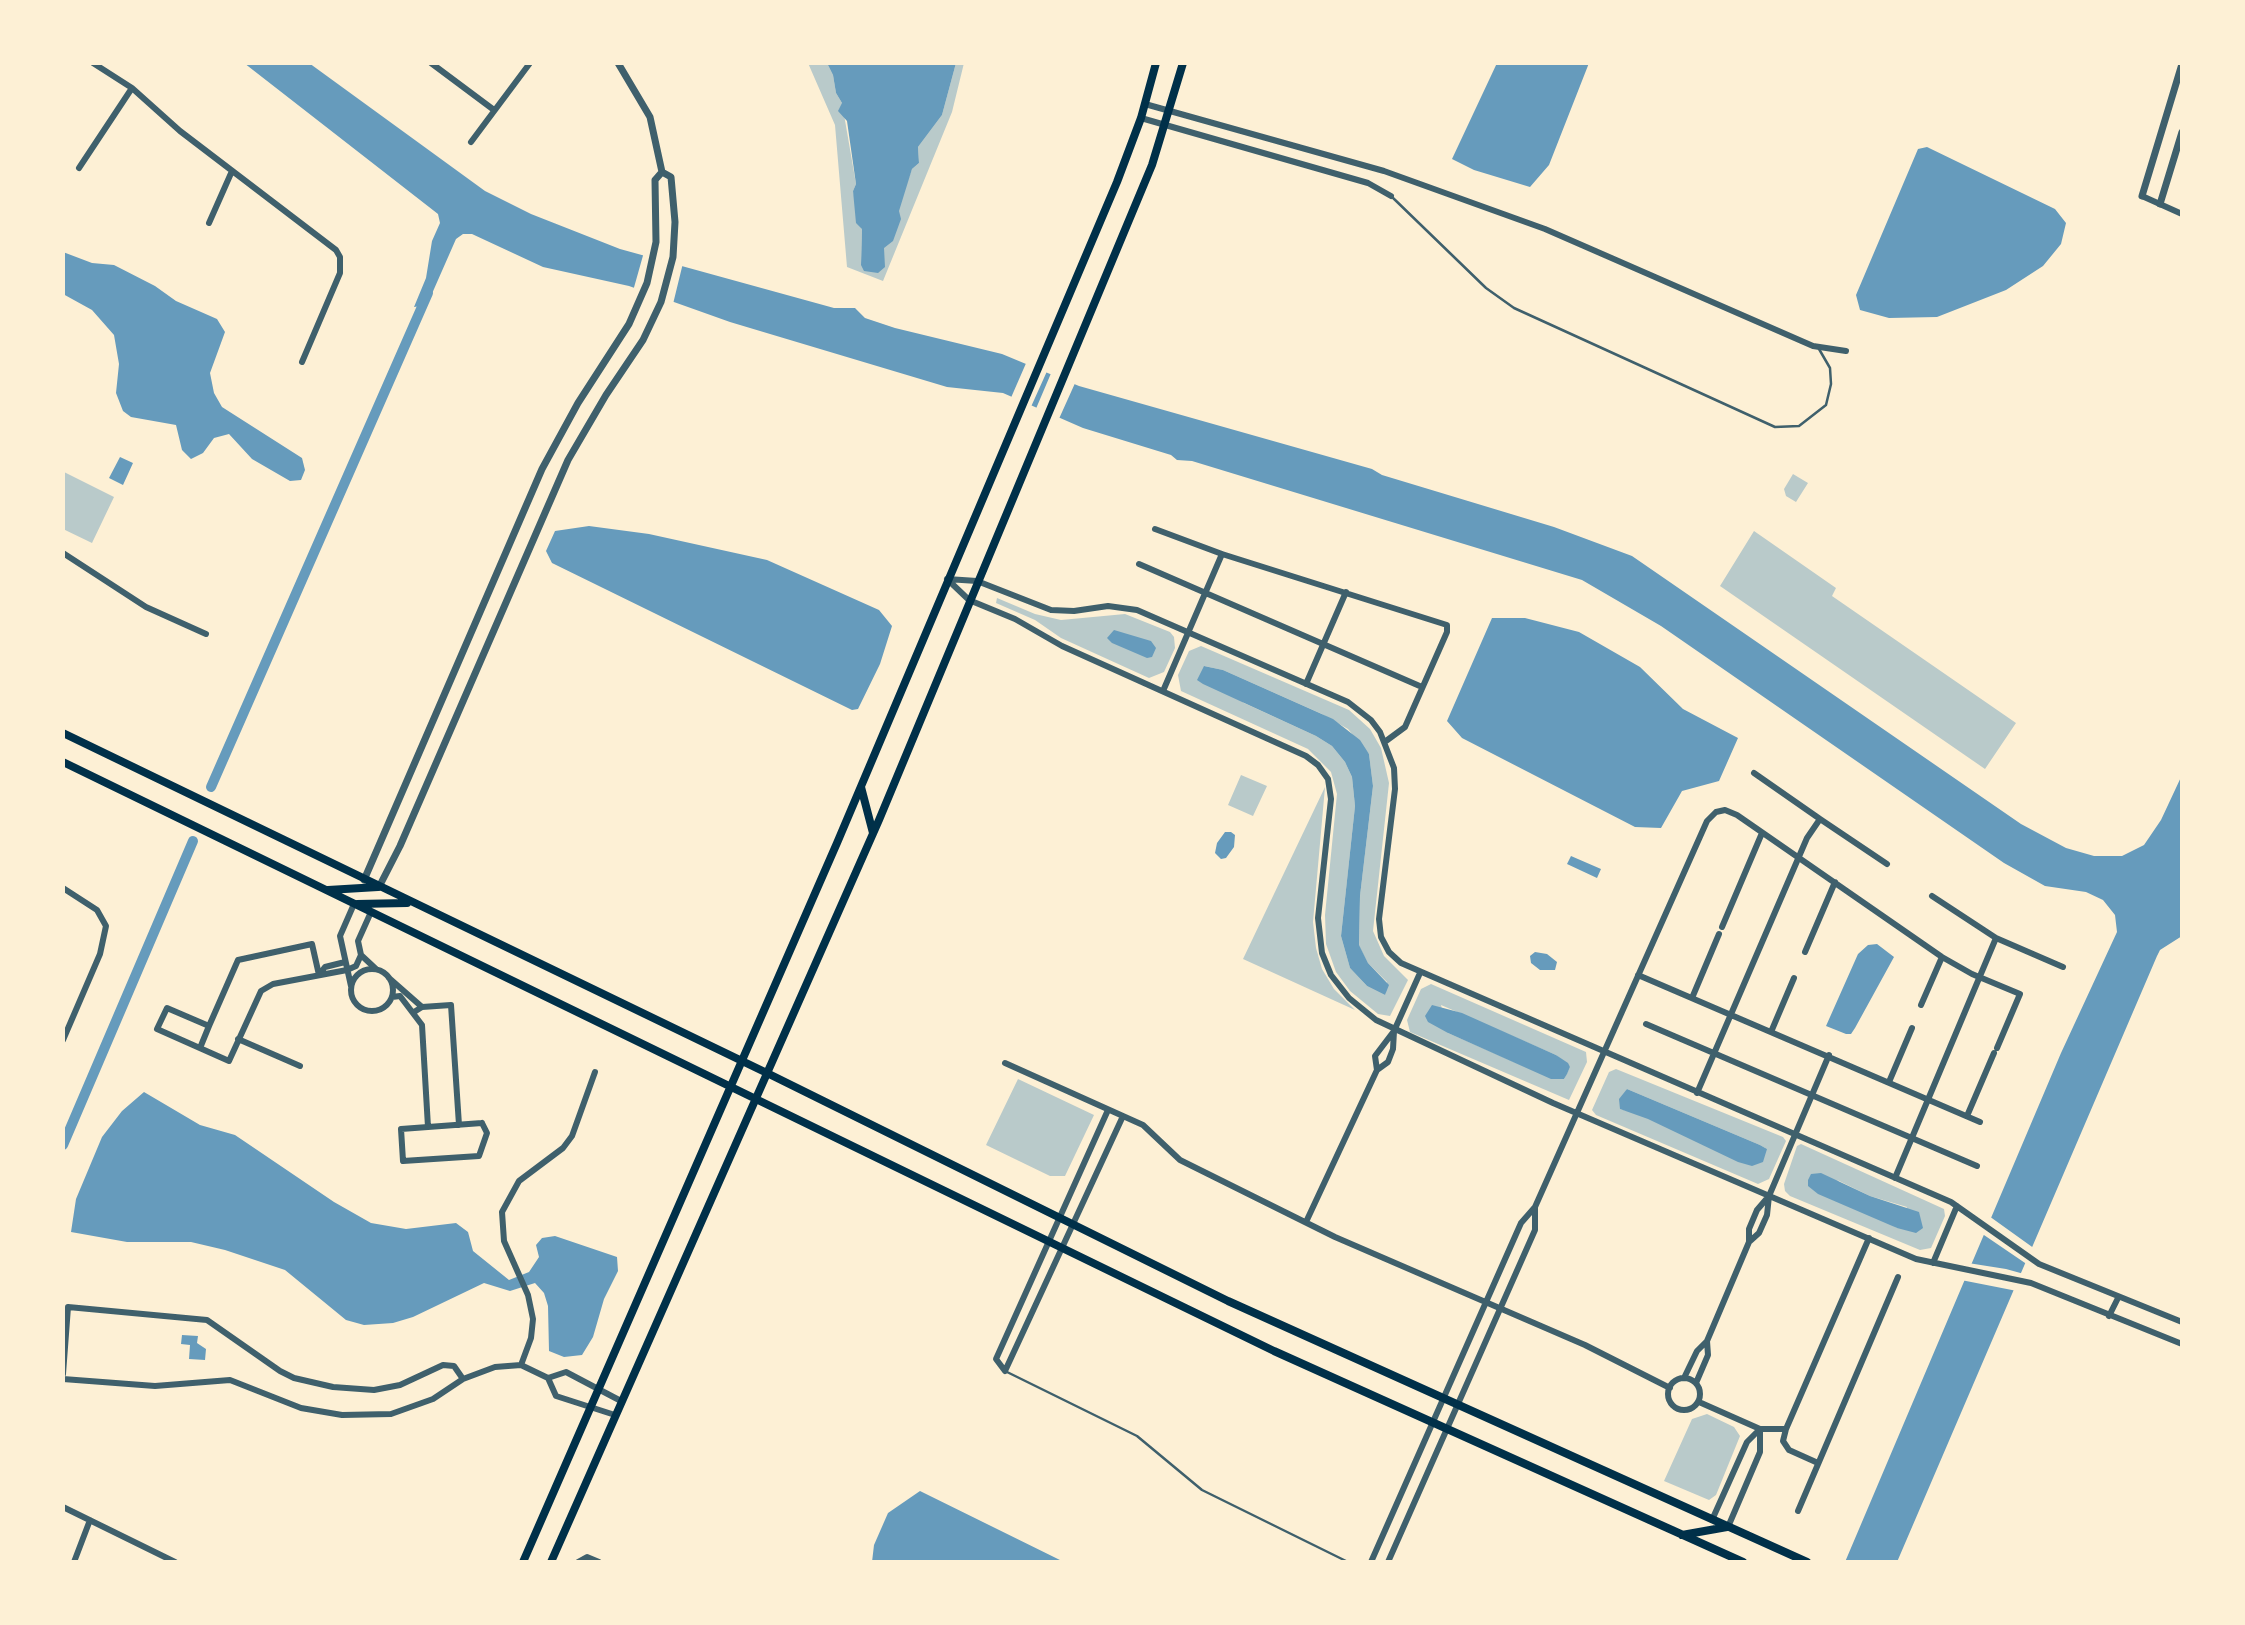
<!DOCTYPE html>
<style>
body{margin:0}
#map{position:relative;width:2245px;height:1625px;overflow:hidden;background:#fdf0d5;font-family:"Archivo Narrow",sans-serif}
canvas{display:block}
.frame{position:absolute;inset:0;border:65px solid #fdf0d5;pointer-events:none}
</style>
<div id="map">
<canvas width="2245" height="1625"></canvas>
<div class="frame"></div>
</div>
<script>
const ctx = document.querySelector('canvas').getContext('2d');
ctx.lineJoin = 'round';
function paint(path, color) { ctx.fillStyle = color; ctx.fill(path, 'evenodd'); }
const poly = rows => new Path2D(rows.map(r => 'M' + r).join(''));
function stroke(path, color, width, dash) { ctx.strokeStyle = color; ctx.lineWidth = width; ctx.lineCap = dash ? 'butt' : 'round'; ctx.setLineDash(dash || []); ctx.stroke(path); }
const green = poly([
 [808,63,827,63,833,75,836,93,842,103,856,184,853,191,862,229,861,265,884,267,883,248,912,169,919,163,918,147,942,115,956,63,964,63,952,112,883,281,847,267,835,125],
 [64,472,114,497,92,543,63,529],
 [1793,474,1808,483,1796,502,1786,496,1784,489],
 [1754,531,1836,588,1832,596,2016,723,1985,769,1720,586],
 [997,598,1035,614,1061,620,1125,614,1170,632,1174,637,1175,648,1164,672,1149,678,1061,638,1035,620,996,603],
 [1201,646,1349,710,1370,729,1381,748,1389,783,1373,931,1384,956,1408,980,1390,1016,1378,1014,1350,991,1336,972,1326,944,1325,915,1337,794,1331,772,1308,749,1181,691,1178,675,1189,651],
 [1204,666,1223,670,1322,714,1348,729,1369,754,1373,786,1360,896,1359,946,1368,963,1387,982,1385,995,1367,986,1350,968,1341,936,1355,806,1352,777,1345,762,1332,746,1316,736,1244,703],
 [1241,775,1267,786,1253,816,1228,805],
 [1325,787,1313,922,1316,948,1322,969,1334,989,1355,1010,1243,959],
 [1431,984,1586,1052,1587,1062,1569,1100,1410,1032,1407,1020,1421,989],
 [1441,1005,1556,1055,1570,1067,1564,1079,1551,1078,1448,1033],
 [1616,1069,1783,1137,1786,1141,1769,1179,1758,1184,1596,1115,1592,1110,1609,1072],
 [1627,1089,1760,1145,1767,1149,1620,1109],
 [1018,1079,1094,1115,1065,1176,1050,1176,986,1145],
 [1801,1144,1944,1209,1945,1216,1931,1248,1920,1250,1790,1196,1785,1191,1784,1184,1797,1146],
 [1837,1180,1870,1196,1907,1207,1897,1228,1871,1214],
 [1707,1414,1734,1427,1740,1436,1716,1495,1709,1500,1664,1481,1692,1419]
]);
const water = poly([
 [244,63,309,63,485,191,531,214,620,249,834,308,855,308,865,318,895,328,1002,354,1079,386,1372,469,1382,475,1554,527,1632,556,2021,824,2066,848,2094,856,2122,856,2144,845,2161,820,2182,775,2182,936,2160,950,2157,956,1897,1562,1845,1562,2061,1053,2117,932,2115,915,2103,900,2086,892,2045,886,2004,863,1661,626,1582,580,1192,461,1177,460,1171,455,1083,428,1003,393,947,387,730,322,629,286,543,267,472,234,463,234,456,239,427,305,414,307,426,278,432,241,440,223,438,214],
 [827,63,956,63,942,115,918,147,919,163,912,169,899,211,901,219,893,241,884,248,885,267,878,273,864,271,861,265,862,229,856,223,853,191,856,184,847,121,838,111,842,103,836,93,833,75],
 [1497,63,1589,63,1549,165,1530,187,1474,170,1452,159],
 [1927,147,2055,209,2066,223,2061,244,2043,266,2006,290,1937,317,1889,318,1860,310,1856,295,1918,149],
 [63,252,92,263,114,265,155,286,176,301,217,319,225,332,210,373,214,393,222,407,302,458,305,470,301,480,290,481,252,459,229,434,214,438,203,453,191,459,182,450,176,425,131,417,123,411,116,393,119,364,114,335,92,310,63,294],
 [120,457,133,463,123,485,109,478],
 [589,526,649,534,767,560,879,610,892,626,880,664,858,709,852,710,552,563,546,551,555,531],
 [1492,618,1525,618,1579,632,1640,667,1683,709,1738,738,1719,781,1682,791,1661,828,1635,827,1462,738,1447,721],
 [1114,630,1151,641,1156,648,1152,657,1147,658,1112,643,1107,638],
 [1204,666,1223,670,1333,719,1360,740,1369,754,1373,786,1360,896,1359,945,1368,963,1389,985,1385,995,1367,986,1350,968,1341,936,1355,806,1352,777,1345,762,1332,746,1316,736,1203,684,1197,680],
 [1225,832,1231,832,1235,835,1234,847,1226,858,1221,859,1215,853,1217,843],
 [1571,856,1601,869,1597,878,1567,864],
 [1877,944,1894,957,1855,1028,1851,1034,1846,1034,1826,1026,1858,954,1868,945],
 [1535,952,1547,954,1557,962,1555,970,1540,970,1531,963,1530,956],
 [1432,1005,1462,1013,1556,1055,1568,1063,1570,1067,1567,1074,1564,1079,1551,1079,1448,1033,1428,1022,1425,1016],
 [1627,1089,1760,1145,1767,1149,1763,1162,1752,1166,1738,1162,1648,1119,1620,1109,1619,1099],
 [144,1092,200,1125,235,1135,334,1202,371,1223,406,1229,456,1223,468,1232,473,1251,509,1280,529,1272,539,1257,536,1245,542,1238,555,1236,617,1257,618,1271,604,1299,593,1337,582,1355,564,1357,549,1351,548,1306,544,1293,535,1283,510,1291,484,1283,413,1317,393,1323,364,1325,346,1320,285,1270,225,1250,191,1242,127,1242,71,1232,76,1199,102,1137,122,1111],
 [1821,1173,1870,1196,1919,1212,1923,1228,1916,1233,1897,1228,1818,1194,1808,1186,1808,1180,1811,1174],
 [182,1335,198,1336,197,1343,206,1349,205,1360,189,1359,190,1345,181,1344],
 [920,1491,1064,1562,872,1562,874,1545,888,1513]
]);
const pier = poly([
 [644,252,683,263,673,304,633,291],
 [1027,361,1048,369,1030,409,1010,400],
 [1052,371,1076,381,1058,421,1035,411],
 [1989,1216,2035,1249,2028,1265,1981,1233],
 [1968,1263,2006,1269,2024,1274,2017,1291,1961,1280]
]);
const canal = poly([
 [211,787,428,293],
 [63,1145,193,841]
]);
const service = poly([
 [1391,196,1486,288,1514,308,1775,427,1799,426,1826,405,1831,384,1830,368,1819,349],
 [1005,1371,1137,1436,1202,1490,1348,1562]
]);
const minor = poly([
 [93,63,132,88,180,131,336,250,340,257,340,273,302,362],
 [431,63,494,110],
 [1145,104,1384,171,1545,229,1813,346,1846,351],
 [1141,118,1368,183,1391,196],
 [471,142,530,63],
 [79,168,132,88],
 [2142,196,2182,214],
 [209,223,232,171],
 [1155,529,1222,554,1447,625,1447,632,1405,727,1386,741],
 [63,553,146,607,206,634],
 [1139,564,1422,687],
 [947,579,977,581,1051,610,1074,611,1108,606,1137,610,1348,702,1371,720,1380,732,1394,768,1395,789,1379,919,1381,937,1389,952,1401,963,1951,1202,2039,1264,2182,1322],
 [947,579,969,600,1015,619,1062,646,1306,756,1318,765,1328,779,1331,799,1318,918,1322,953,1331,975,1349,998,1376,1020,1553,1103,1916,1259,2031,1283,2182,1344],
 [1306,684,1346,592],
 [1163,691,1222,554],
 [1820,819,1887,864],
 [63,888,97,910,106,926,100,954,63,1040],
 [1932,896,1996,938,2063,967],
 [371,912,358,941,361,955,376,969],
 [1722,927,1762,833],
 [1805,952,1835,882],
 '351 990a21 21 0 1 1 42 0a21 21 0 1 1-42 0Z',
 [319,975,312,944,238,960,209,1026,167,1008,157,1029,229,1061,261,991,273,984,347,970,356,966,361,955],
 [319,975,325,967,345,962],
 [1638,975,1980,1122],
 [389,978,422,1007],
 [351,986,340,936,354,904],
 [392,997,400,996,422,1025,428,1127],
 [1692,998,1719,934],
 [1921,1005,1942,957],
 [414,1012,422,1007,451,1005,459,1125],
 [1646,1024,1977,1166],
 [1771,1032,1794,978],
 [238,1039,300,1066],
 [200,1048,209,1026],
 [1005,1063,1143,1125,1180,1160,1335,1237,1585,1345,1670,1388],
 [1377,1070,1375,1056,1394,1031,1420,973],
 [1889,1082,1912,1028],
 [1697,1093,1807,838,1820,819,1754,773],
 [1108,1110,996,1359,1005,1371,1123,1116],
 [1967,1116,1994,1053],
 [482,1123,487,1133,479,1156,403,1161,401,1129,482,1123],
 [1895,1178,1996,938],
 [1306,1222,1377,1070,1388,1062,1393,1049,1394,1031],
 [1749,1242,1749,1229,1757,1210,1769,1196,1829,1055],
 [1933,1263,1957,1206],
 [2109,1316,2118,1298],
 [521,1365,531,1338,533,1319,528,1295,504,1241,502,1212,519,1181,563,1148,572,1136,595,1072],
 [63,1374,68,1307,207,1320,280,1371,294,1378,333,1387,374,1390,400,1385,443,1365,454,1366,463,1379,495,1367,521,1365,548,1378,566,1372,621,1401],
 [548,1378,556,1396,615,1415],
 [1684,1378,1697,1351,1707,1341,1749,1242,1759,1233,1767,1215,1769,1196],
 '1668 1394a16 16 0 1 1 32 0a16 16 0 1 1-32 0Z',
 [63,1379,155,1386,230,1380,301,1408,342,1415,391,1414,433,1399,463,1379],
 [1696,1383,1708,1355,1707,1341],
 [1699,1402,1760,1429,1786,1429],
 [1818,1463,1789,1450,1783,1441,1786,1429,1869,1238],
 [63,1507,175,1562],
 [1798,1511,1898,1277],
 [1712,1520,1747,1442,1760,1429],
 [1728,1527,1760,1452,1760,1429],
 [74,1562,90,1520],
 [578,1562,587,1557,599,1562],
 [1371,1562,1521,1223,1535,1207,1707,821,1716,812,1725,810,1737,815,1942,957,1972,974,2020,994,1997,1048],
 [1388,1562,1535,1230,1535,1207]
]);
const tertiary = poly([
 [2142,196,2182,64],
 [2160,204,2182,132],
 [364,880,542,469,578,403,629,324,647,283,656,242,655,180,662,172,650,117,618,63],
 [379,887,400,846,568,460,606,395,643,340,661,302,673,257,675,222,671,177,662,172]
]);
const secondary = poly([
 [63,733,769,1074,1228,1301,1807,1562],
 [63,762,1274,1351,1743,1562],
 [861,787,873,833],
 [328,890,378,887],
 [357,904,407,903],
 [1682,1535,1727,1527],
 [523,1562,837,843,1117,182,1141,118,1156,63],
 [551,1562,879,820,1152,165,1183,63]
]);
paint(green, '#b9caca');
paint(water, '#669bbc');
paint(pier, '#fdf0d5');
stroke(canal, '#669bbc', 10);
stroke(service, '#3f606c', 2.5);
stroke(minor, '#3f606c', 6);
stroke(tertiary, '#3f606c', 7);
stroke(secondary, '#003049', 8);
</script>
